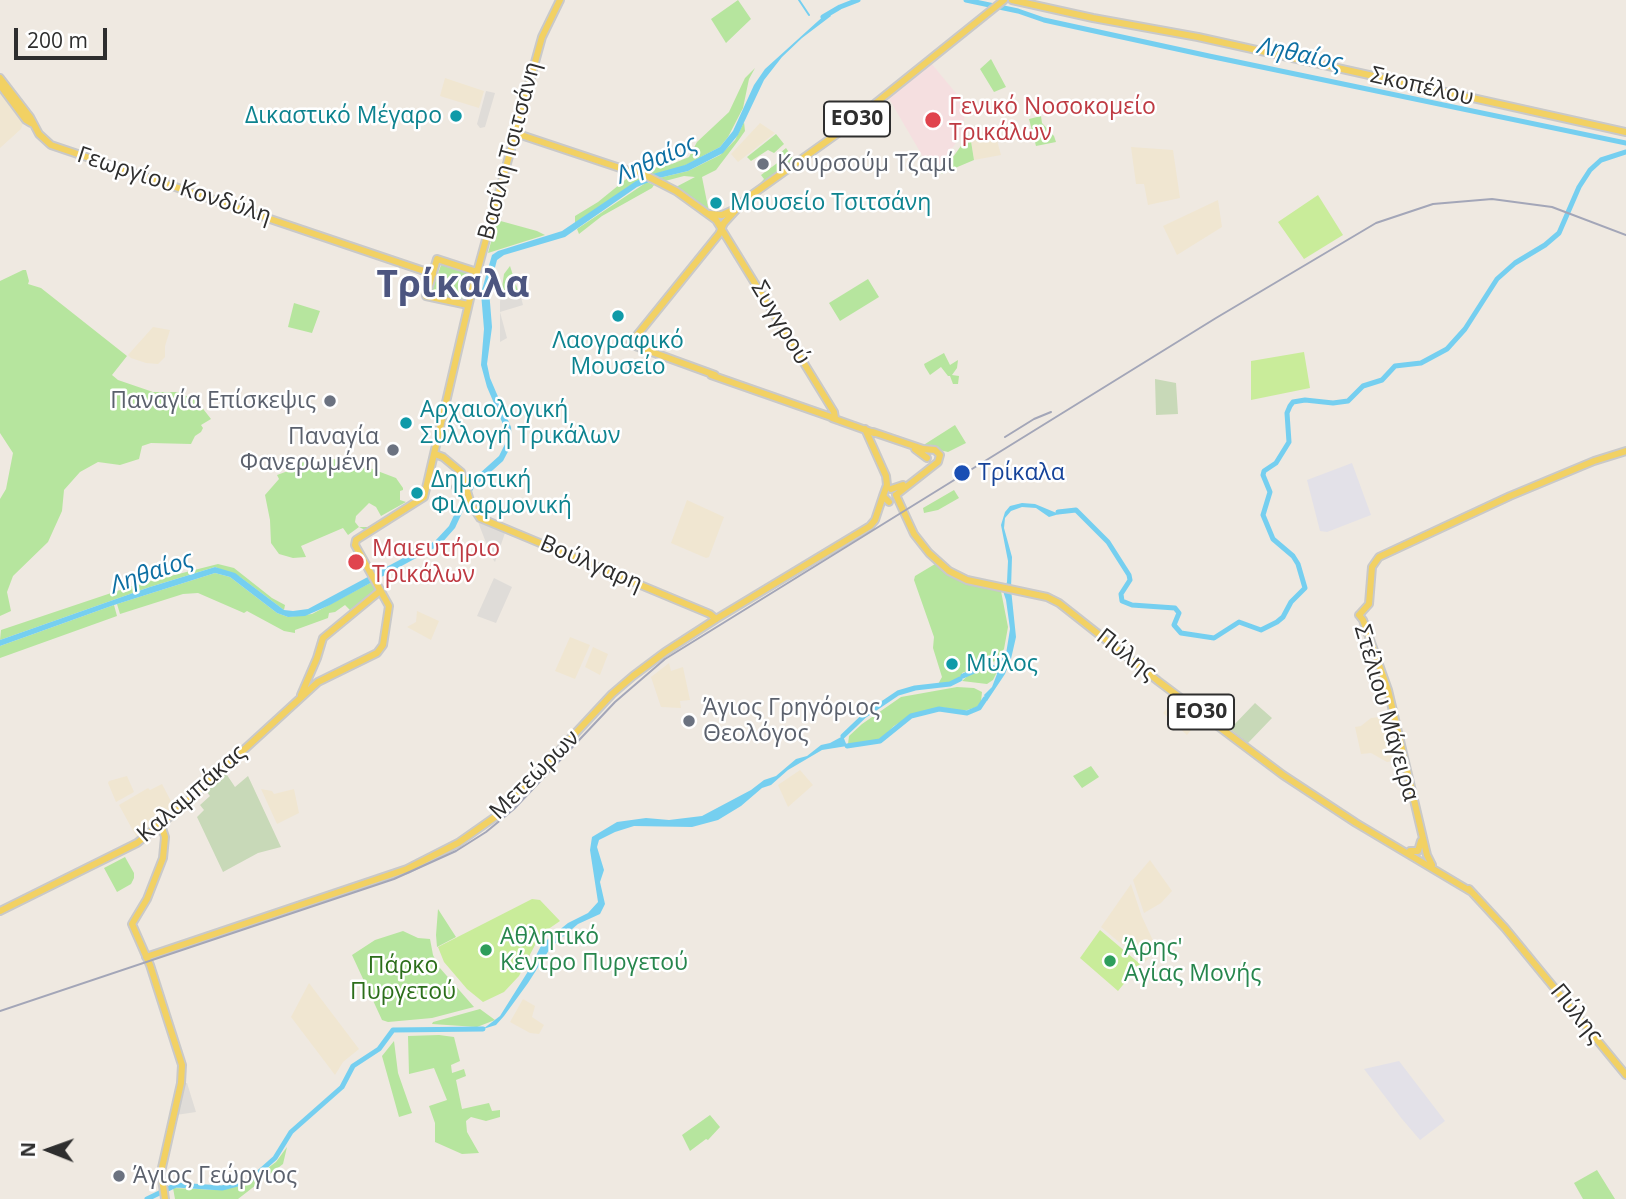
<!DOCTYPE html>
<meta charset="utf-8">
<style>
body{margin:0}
#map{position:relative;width:1626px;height:1199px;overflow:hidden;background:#efe9e1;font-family:"Open Sans",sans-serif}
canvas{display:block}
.north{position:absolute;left:14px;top:1115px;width:70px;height:70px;-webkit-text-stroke:5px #fff;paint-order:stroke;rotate:271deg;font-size:19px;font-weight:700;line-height:28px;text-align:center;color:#2e2e2e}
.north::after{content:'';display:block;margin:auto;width:24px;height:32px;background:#2e2e2e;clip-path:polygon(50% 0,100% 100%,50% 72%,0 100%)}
.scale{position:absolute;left:14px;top:28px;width:93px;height:32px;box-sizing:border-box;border:4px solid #2e2e2e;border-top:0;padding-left:9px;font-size:21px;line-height:24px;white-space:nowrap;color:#2e2e2e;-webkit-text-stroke:5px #fff;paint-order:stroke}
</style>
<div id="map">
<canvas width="1626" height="1199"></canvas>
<div class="north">N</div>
<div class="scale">200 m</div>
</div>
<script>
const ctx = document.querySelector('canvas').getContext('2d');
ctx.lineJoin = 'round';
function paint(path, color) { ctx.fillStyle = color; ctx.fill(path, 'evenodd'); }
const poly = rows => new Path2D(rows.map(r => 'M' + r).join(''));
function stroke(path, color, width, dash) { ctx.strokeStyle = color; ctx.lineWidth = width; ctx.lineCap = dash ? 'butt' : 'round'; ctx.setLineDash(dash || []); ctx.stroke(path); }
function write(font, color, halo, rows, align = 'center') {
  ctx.font = font + ' "Open Sans",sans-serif'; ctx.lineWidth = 5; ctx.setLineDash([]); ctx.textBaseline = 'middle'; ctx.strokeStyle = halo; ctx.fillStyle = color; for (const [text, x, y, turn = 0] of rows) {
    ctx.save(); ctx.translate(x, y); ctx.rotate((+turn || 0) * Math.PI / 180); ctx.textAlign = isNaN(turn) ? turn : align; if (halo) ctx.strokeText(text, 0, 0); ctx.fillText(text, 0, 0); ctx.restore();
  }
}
const industrial = poly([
 [1352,463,1371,515,1327,532,1320,531,1307,480],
 [1399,1061,1445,1121,1420,1140,1402,1119,1364,1069]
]);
const education = poly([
 [445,78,484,91,479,108,440,96],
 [0,89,23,123,21,129,0,148],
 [760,123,775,133,738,162,731,154],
 [994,129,1001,155,974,160,970,135],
 [1131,147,1173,150,1180,198,1148,205,1144,184,1136,184],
 [1218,200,1222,227,1177,255,1163,226],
 [153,327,170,330,165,346,165,357,158,364,146,363,131,358,128,355],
 [687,500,724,517,709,557,706,558,671,543],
 [417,611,439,621,431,640,407,627,416,622],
 [570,637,590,645,575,679,555,671],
 [593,647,608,654,600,675,585,667],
 [669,663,671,671,683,667,690,700,680,701,681,708,661,707,651,677],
 [1176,698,1202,717,1187,735,1163,713],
 [1387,716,1397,760,1387,762,1371,753,1361,754,1355,727,1361,726,1371,718],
 [800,770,813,785,788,807,778,785],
 [127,776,134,792,116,802,108,783,109,781],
 [162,784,174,807,137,838,119,805,148,788,150,790],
 [261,789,272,791,274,794,294,789,299,813,277,824],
 [1150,860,1172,891,1161,903,1144,913,1133,880],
 [1131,884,1142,917,1157,949,1144,963,1101,927],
 [309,983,359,1049,343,1062,335,1075,291,1017],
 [523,999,535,1006,532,1017,544,1025,539,1034,530,1033,510,1022]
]);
const medical = poly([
 [931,63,965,104,966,110,961,136,933,174,888,97]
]);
const green = poly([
 [738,0,751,19,726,43,711,19],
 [991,59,1006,87,994,92,980,69],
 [755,68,749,79,743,108,728,137,720,147,682,167,650,175,645,172,645,170,672,164,689,157,697,142,729,112,745,78],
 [1041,116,1042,123,1054,136,1056,142,1036,146,1029,119],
 [744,122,745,131,738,141,716,170,702,177,709,212,674,188,695,177,684,176,665,181,659,178,688,171,720,155,735,140],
 [776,134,784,144,774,153,768,150,751,161,747,157],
 [970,135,974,160,941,174,968,136],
 [786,148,794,160,757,187,764,179,761,175,780,161,780,153],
 [630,176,640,179,575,224,575,216,598,202],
 [647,182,654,185,652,188,602,216,579,234,577,229],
 [497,220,537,231,545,235,488,253],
 [441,265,470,273,461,303,431,294],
 [510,266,519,294,512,298,501,294,504,274],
 [23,270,26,270,29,281,28,284,41,288,127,356,112,375,118,380,153,392,178,392,197,401,211,419,201,425,203,428,201,432,195,436,191,444,151,443,142,446,139,459,120,465,98,462,80,472,64,490,62,511,48,542,13,576,7,592,11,611,0,616,0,499,6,489,13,453,0,433,0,281],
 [868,279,879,297,840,321,829,303],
 [294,303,320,311,312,333,288,327],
 [944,353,950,365,958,360,957,368,952,375,959,376,958,384,953,384,950,376,948,376,941,367,930,375,925,367,924,364],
 [955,425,966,443,948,452,922,446],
 [329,458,367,467,396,478,403,488,403,490,400,491,400,500,406,502,381,516,376,507,369,503,356,516,355,522,359,527,368,527,397,513,367,531,359,527,348,535,343,528,301,546,306,557,293,558,279,554,271,543,270,520,265,495,279,479,277,475,299,467,299,463],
 [954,490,959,498,938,510,924,513,923,508],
 [218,564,234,568,272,598,285,605,284,610,240,577,215,567,150,587,0,640,1,630,135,585],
 [935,564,948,575,964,583,1001,591,1008,627,1004,649,995,661,962,673,963,678,937,686,942,677,933,648,934,637,914,580,915,576],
 [215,573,230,577,277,613,288,617,312,614,372,582,376,590,350,610,345,605,335,612,329,613,328,618,295,630,295,633,284,631,247,611,244,613,198,593,183,594,120,614,117,604],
 [114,605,117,616,0,658,0,646],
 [990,665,997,672,993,680,987,684,962,681,972,672],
 [957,687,974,688,982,692,981,702,977,707,964,711,940,707,925,712,915,713,894,726,880,740,862,744,848,744,849,736,862,724,901,697],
 [1091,766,1099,777,1082,788,1073,776],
 [125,857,134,873,134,878,131,884,117,892,104,868],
 [438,909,456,937,437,947,436,935],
 [403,931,418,938,430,939,433,955,439,967,474,1007,432,1018,388,1022,382,1020,352,955,375,940],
 [480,1009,495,1020,477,1027,432,1024,433,1022],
 [439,1035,454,1037,460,1061,451,1065,452,1073,464,1069,466,1076,456,1080,462,1109,489,1103,492,1111,500,1110,500,1117,486,1121,471,1117,466,1121,467,1132,479,1153,462,1154,435,1142,435,1123,429,1106,447,1100,434,1068,409,1074,408,1036],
 [394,1041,398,1073,412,1113,399,1117,382,1056],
 [710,1115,720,1127,708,1140,706,1139,690,1151,682,1135],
 [287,1147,283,1164,238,1199,175,1199,173,1188,219,1190,245,1185,276,1162],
 [1597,1170,1615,1199,1583,1199,1574,1183]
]);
const cemetery = poly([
 [1155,379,1176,383,1178,414,1156,415],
 [1255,703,1272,718,1248,743,1230,729],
 [225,772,235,787,248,776,281,847,258,853,223,872,197,817,204,810,200,805,210,796,206,791]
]);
const pitch = poly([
 [1318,195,1343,235,1304,259,1278,222],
 [1304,352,1310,388,1251,400,1251,361],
 [532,899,540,900,560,921,534,939,536,943,519,976,504,992,483,1002,467,989,444,962,438,947],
 [1100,930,1140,964,1118,991,1080,958]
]);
const plaza = poly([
 [486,91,495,93,485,127,480,128,477,124],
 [520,293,523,305,500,312,507,338,500,342,500,302,501,294,511,298],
 [478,522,505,533,495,562,492,558],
 [494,578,512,587,496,623,477,616],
 [183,1083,187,1083,196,1112,176,1115]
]);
const water = poly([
 [828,12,831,16,802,38,782,57,764,80,738,135,723,153,688,171,659,178,637,187,565,237,504,255,497,260,489,290,492,327,487,364,490,378,511,427,512,444,503,461,474,487,455,528,440,545,330,605,305,616,288,617,277,613,230,577,215,573,114,605,0,646,0,640,150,587,215,567,235,573,284,610,293,611,308,609,435,541,449,526,469,483,499,456,506,442,505,429,487,387,481,365,484,329,481,293,492,255,498,251,562,231,636,181,649,175,685,165,720,147,733,131,754,85,765,69],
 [1022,503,1035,504,1059,514,1049,517,1036,508,1022,507,1011,511,1005,518,1004,528,1012,557,1011,589,1016,637,1011,659,1005,674,987,701,984,695,992,687,997,674,996,670,990,664,996,666,1006,654,1010,629,1006,600,1003,591,1007,582,1008,561,1001,525,1005,512,1010,506],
 [843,736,847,746,822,750,788,770,771,785,762,788,741,806,718,820,692,827,634,826,615,832,599,840,597,847,604,870,600,882,605,904,600,914,578,924,551,947,528,983,504,1016,496,1025,483,1029,500,1016,527,973,542,944,568,923,588,913,598,902,590,850,592,837,617,822,646,818,669,820,702,816,751,790,764,780,776,776,796,759,807,756,821,745,830,743]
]);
const stream = poly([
 [799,0,809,15]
]);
const river = poly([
 [966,0,1018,11,1044,20,1209,56,1626,143],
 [823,17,840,7,858,0],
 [1058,512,1076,510,1108,542,1129,575,1130,580,1121,594,1122,601,1132,605,1175,608,1179,613,1174,625,1181,633,1214,638,1239,622,1261,630,1277,622,1283,617,1291,602,1305,588,1298,564,1293,556,1273,539,1263,515,1270,492,1263,475,1264,471,1276,463,1289,442,1287,413,1290,406,1293,402,1305,400,1333,403,1348,401,1363,386,1382,380,1395,366,1421,363,1447,349,1465,329,1497,279,1515,263,1545,245,1559,233,1579,187,1590,170,1601,160,1626,152],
 [963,676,990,664],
 [843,736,864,716,898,693,915,688,950,684,960,679],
 [847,746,880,741,911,716,939,709,967,713,979,708,985,699],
 [147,1199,176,1185,222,1188,249,1181,275,1158,291,1132,342,1087,353,1066,379,1049,393,1030,483,1029]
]);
const major = poly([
 [1012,0,1093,18,1198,37,1626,132],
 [0,78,30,117,39,134,51,145,433,274],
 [0,85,26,120,31,123],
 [515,133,629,171,639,172,676,191,716,220,834,412,835,418],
 [710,214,722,215,733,210],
 [468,305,426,296,437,259,477,272],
 [711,375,831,417],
 [715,375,630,344,719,234,724,223,746,199,841,131,1004,0],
 [832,418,874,433],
 [865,429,886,476,887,485,883,496,889,502],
 [873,432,923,449,935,450,940,455,938,462,896,495],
 [915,449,927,458],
 [435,454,443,457,461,472,471,504,480,518,710,614,716,619],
 [456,487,467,489],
 [891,489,903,485],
 [896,495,914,534,929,553,949,571,967,580,1047,597,1059,603,1158,681,1283,775,1356,823,1470,891],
 [355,545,356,540,424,497,472,290,542,37,560,0],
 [1359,615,1369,604,1372,567,1379,557,1510,496,1594,461,1626,451],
 [1359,615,1363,620,1388,690,1427,855,1432,865],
 [301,695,317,658,323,638,380,591],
 [161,825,165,837,163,858,147,899,132,924,150,965,182,1065,181,1083,161,1172,165,1199],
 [1410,851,1418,851,1421,841],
 [1469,889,1505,928,1626,1075],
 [0,911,137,843,178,810,318,682,377,653,383,645,389,606,355,545],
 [146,957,407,869,458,843,495,817,517,796,612,694,633,676,665,652,716,619,870,526,875,520,883,496]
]);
const rail = poly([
 [1005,437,1034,419,1051,412],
 [0,1011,394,879,456,851,486,832,514,809,615,702,665,659,1216,318,1376,223,1433,204,1492,199,1552,207,1626,235]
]);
const markers = [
 [456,116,7,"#0f9aa8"],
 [933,120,9,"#e0444e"],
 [763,164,7,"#6b7280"],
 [716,203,7,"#0f9aa8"],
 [618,316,7,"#0f9aa8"],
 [330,401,7,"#6b7280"],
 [406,423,7,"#0f9aa8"],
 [393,450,7,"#6b7280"],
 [962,473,9,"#1a4fb4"],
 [417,493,7,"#0f9aa8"],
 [356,562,9,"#e0444e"],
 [952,664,7,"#0f9aa8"],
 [689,721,7,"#6b7280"],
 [486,950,7,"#2e9e5b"],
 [1110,961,7,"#2e9e5b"],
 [119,1176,7,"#6b7280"]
];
const shields = [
 [857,119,66],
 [1201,712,66]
];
const shieldNames = [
 ["ΕΟ30",857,119],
 ["ΕΟ30",1201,712]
];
const streetNames = [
 ["Σκοπέλου",1422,87,13],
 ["Βασίλη Τσιτσάνη",510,151,-75],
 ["Γεωργίου Κονδύλη",174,186,18],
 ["Συγγρού",780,323,59],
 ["Βούλγαρη",591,564,23],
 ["Πύλης",1126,655,38],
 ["Στέλιου Μάγειρα",1386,713,74],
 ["Μετεώρων",535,775,-45],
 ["Καλαμπάκας",192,794,-41],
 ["Πύλης",1576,1014,51]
];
const healthNames = [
 ["Γενικό Νοσοκομείο",949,107],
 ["Τρικάλων",949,133],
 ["Μαιευτήριο",372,549],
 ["Τρικάλων",372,575]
];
const cultureNames = [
 ["Δικαστικό Μέγαρο",442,116,"right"],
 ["Μουσείο Τσιτσάνη",730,203],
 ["Λαογραφικό",618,341,"center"],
 ["Μουσείο",618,367,"center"],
 ["Αρχαιολογική",420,410],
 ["Συλλογή Τρικάλων",420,436],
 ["Δημοτική",431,480],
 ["Φιλαρμονική",431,506],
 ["Μύλος",966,664]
];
const worshipNames = [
 ["Κουρσούμ Τζαμί",777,164],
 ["Παναγία Επίσκεψις",316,401,"right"],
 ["Παναγία",379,437,"right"],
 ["Φανερωμένη",379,463,"right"],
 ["Άγιος Γρηγόριος",703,708],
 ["Θεολόγος",703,734],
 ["Άγιος Γεώργιος",133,1176]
];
const transitNames = [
 ["Τρίκαλα",978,473]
];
const leisureNames = [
 ["Αθλητικό",500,937],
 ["Κέντρο Πυργετού",500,963],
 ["Άρης'",1124,948],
 ["Αγίας Μονής",1124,974]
];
const parkNames = [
 ["Πάρκο",403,966],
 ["Πυργετού",403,992]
];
const waterNames = [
 ["Ληθαίος",1300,55,12],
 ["Ληθαίος",657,160,-24],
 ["Ληθαίος",152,573,-19]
];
const townNames = [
 ["Τρίκαλα",453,286]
];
paint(industrial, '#e3e1e8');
paint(education, '#f0e6d1');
paint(medical, '#f5dfe0');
paint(green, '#b6e59e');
paint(cemetery, '#c8d9b8');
paint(pitch, '#c9ec9a');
paint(plaza, '#dfdcd8');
paint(water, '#75cff0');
stroke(stream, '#75cff0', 2);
stroke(river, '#75cff0', 5);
stroke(major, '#c9c9c9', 10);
stroke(major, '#f2d163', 6);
stroke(rail, '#a3a6b8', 2);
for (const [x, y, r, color] of markers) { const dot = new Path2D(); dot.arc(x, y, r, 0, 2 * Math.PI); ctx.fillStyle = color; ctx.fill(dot); stroke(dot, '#fff', 2.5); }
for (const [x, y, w] of shields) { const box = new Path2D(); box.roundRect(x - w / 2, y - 17.5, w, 35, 5); ctx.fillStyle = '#fff'; ctx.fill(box); stroke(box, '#2e2e2e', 2); }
write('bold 21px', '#2e2e2e', null, shieldNames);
write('23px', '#2e2e2e', '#fff', streetNames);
write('23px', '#be3a42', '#fff', healthNames, 'left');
write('23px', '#0d838f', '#fff', cultureNames, 'left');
write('23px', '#5b616d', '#fff', worshipNames, 'left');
write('23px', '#164399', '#fff', transitNames, 'left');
write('23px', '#27864d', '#fff', leisureNames, 'left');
write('23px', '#2c6e1b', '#fff', parkNames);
write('italic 24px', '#0d6fa3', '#fff', waterNames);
write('bold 37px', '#4d5680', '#fff', townNames);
</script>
